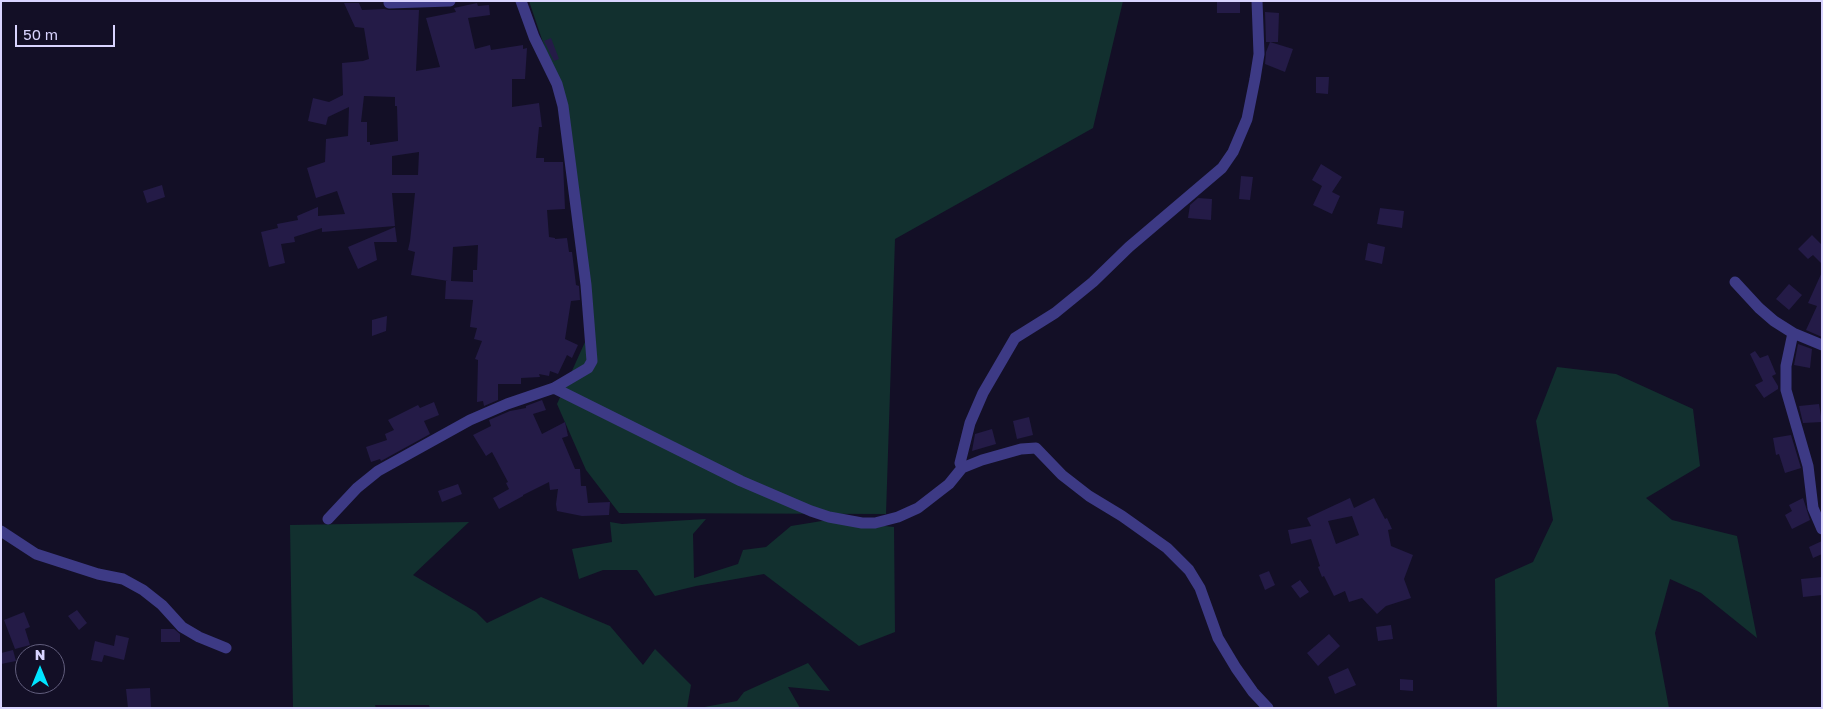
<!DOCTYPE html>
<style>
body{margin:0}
#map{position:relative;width:1823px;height:709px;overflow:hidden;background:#130f26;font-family:"Golos Text",sans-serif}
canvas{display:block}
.frame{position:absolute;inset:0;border:2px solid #d9d4ff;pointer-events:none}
.north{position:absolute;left:15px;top:644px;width:50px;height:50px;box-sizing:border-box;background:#130f26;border:1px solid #625e7d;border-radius:50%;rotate:0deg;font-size:14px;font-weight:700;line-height:20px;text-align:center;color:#d9d4ff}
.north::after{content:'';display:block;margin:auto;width:18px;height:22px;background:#00e5ff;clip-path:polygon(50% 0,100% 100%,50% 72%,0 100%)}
.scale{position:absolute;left:15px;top:25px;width:100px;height:22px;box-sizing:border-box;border:2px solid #d9d4ff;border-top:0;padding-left:6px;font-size:15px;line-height:18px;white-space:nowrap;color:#d9d4ff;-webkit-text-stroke:4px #130f26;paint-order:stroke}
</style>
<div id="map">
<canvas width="1823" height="709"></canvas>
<div class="frame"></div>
<div class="north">N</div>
<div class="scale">50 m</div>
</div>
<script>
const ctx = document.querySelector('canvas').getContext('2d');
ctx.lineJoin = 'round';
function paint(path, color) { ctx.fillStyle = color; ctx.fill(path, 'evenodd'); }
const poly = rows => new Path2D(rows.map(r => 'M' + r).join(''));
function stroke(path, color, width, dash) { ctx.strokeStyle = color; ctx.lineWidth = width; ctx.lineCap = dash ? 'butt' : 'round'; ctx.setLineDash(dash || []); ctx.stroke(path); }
const green = poly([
 [529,1,1123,1,1093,128,895,239,886,514,619,513,586,470,557,404,590,331,557,84],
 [1557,367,1616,374,1693,409,1700,466,1646,498,1672,520,1737,536,1757,638,1701,593,1670,579,1655,633,1669,708,1497,708,1495,579,1533,562,1553,520,1536,421],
 [706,519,693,534,694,578,738,564,743,550,766,547,791,526,828,520,894,527,895,632,859,646,764,574,696,586,655,596,637,570,603,570,579,579,572,549,612,542,610,522,622,524],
 [469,522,413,575,476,612,487,623,541,597,610,626,643,665,655,649,691,685,687,708,430,708,429,705,375,705,376,708,293,708,290,525],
 [808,663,830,691,788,687,800,708,699,708,737,701,744,692]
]);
const building = poly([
 [1217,1,1240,1,1240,13,1217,13],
 [344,3,359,3,362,10,384,9,389,10,419,10,416,71,440,67,426,18,456,12,454,8,477,3,478,6,489,5,490,15,468,18,475,49,490,45,491,50,523,45,523,49,527,48,525,79,512,79,512,107,539,103,542,127,539,127,536,158,544,158,544,162,563,162,565,209,547,210,549,237,555,238,555,239,567,238,569,252,572,252,576,285,579,286,580,300,571,301,565,339,578,345,572,358,567,355,558,374,550,371,549,376,539,374,540,377,521,378,521,384,498,384,498,400,484,406,483,401,477,402,478,360,475,359,482,341,474,339,477,328,470,327,473,300,445,299,446,281,448,281,411,275,415,252,408,250,410,241,415,193,392,193,395,226,322,232,322,228,294,237,295,242,281,244,285,263,269,267,261,232,278,228,277,224,298,220,297,216,318,207,318,216,345,214,337,191,316,198,307,168,325,162,326,139,348,136,349,107,328,117,326,125,308,121,313,98,329,102,343,95,342,63,363,61,369,59,364,28,355,27],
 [364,96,395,97,395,106,397,106,398,141,370,145,370,142,367,142,367,122,361,122],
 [419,152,418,175,392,175,392,156],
 [478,245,477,270,473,270,473,282,451,281,453,247],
 [1265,12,1279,13,1278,42,1266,42],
 [551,38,559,59,554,61,544,41],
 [1270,42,1293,49,1285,72,1265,64,1266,52],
 [1316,77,1329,77,1328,94,1316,93],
 [1321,164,1342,177,1332,192,1340,196,1332,214,1313,205,1322,186,1312,180],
 [1241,176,1253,177,1250,200,1239,199],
 [162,185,165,197,147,203,143,191],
 [1198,198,1212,199,1211,220,1188,218,1190,205],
 [1380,208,1404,211,1402,228,1377,224],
 [395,227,397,242,374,242,377,260,358,269,348,247],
 [1812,235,1822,245,1822,264,1813,255,1808,259,1798,249],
 [1368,243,1385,247,1382,264,1365,260],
 [1822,272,1822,337,1806,330,1817,306,1808,303],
 [1789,284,1802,295,1789,310,1776,299],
 [387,316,386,331,372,336,372,320],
 [1798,344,1812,349,1810,368,1794,365],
 [1755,351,1760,358,1768,355,1776,374,1772,376,1778,386,1778,389,1764,398,1755,385,1763,381,1750,354],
 [542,400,546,410,533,414,542,434,565,422,568,436,562,438,575,469,580,469,581,486,586,486,588,503,610,502,609,515,582,516,557,511,556,504,558,489,550,490,549,482,523,495,523,496,499,509,493,498,509,489,506,483,508,482,492,452,486,456,473,435,491,426,489,420,510,411,526,408,526,406],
 [434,402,439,415,424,421,430,434,381,461,380,459,371,462,366,447,387,440,385,434,394,430,388,420,418,405,420,408],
 [1819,404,1822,422,1803,423,1799,406],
 [1029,417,1033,435,1017,439,1013,421],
 [992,429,996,444,972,451,975,434],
 [1791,435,1801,468,1785,473,1779,454,1776,455,1773,438],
 [458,484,462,494,442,502,438,491],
 [1350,498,1354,508,1374,498,1385,519,1387,518,1392,529,1388,530,1391,546,1413,555,1404,579,1411,598,1386,606,1377,614,1362,598,1349,602,1345,591,1334,596,1324,576,1322,577,1318,567,1320,566,1311,539,1291,544,1288,530,1311,526,1307,518],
 [1352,516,1359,535,1336,544,1328,521],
 [1803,498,1810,520,1792,529,1785,515,1792,511,1789,505],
 [1822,541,1822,554,1813,558,1809,547],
 [1269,571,1275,585,1265,590,1259,575],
 [1822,577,1822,595,1803,597,1801,579],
 [1300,580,1309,592,1300,598,1291,586],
 [77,610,87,623,79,630,68,616],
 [24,612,30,627,25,629,30,645,15,649,4,620],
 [1391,625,1393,639,1378,641,1376,627],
 [161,629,174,629,180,634,180,642,161,642],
 [1329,634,1340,646,1318,666,1307,653],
 [116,635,129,638,124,660,104,655,102,662,91,660,95,641,114,646],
 [13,650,16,661,1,664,1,653],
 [1348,668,1356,685,1335,694,1328,677],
 [1400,679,1413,680,1413,691,1400,690],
 [150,688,151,708,128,708,126,689]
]);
const minor = poly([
 [389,3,450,1],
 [1735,282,1759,308,1774,321,1793,333,1822,345],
 [1793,333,1786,366,1786,390,1808,466,1813,508,1822,529],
 [554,388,741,481,811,511,829,517,862,523,875,523,898,517,918,508,949,484,962,468,982,460,1021,449,1036,448,1062,475,1089,496,1122,516,1167,548,1189,570,1200,588,1218,638,1236,668,1253,692,1268,708],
 [962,468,960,463,970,423,983,393,1015,338,1055,313,1093,282,1129,247,1222,168,1233,152,1247,119,1255,79,1259,54,1257,1],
 [328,519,357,488,378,471,470,420,507,404,554,388,588,368,592,361,586,285,563,106,557,84,534,37,521,1],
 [1,531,36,554,98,574,123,579,143,590,162,605,182,627,199,637,226,648]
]);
paint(green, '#12302f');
paint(building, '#241b47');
stroke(minor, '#3d3a85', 11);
</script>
